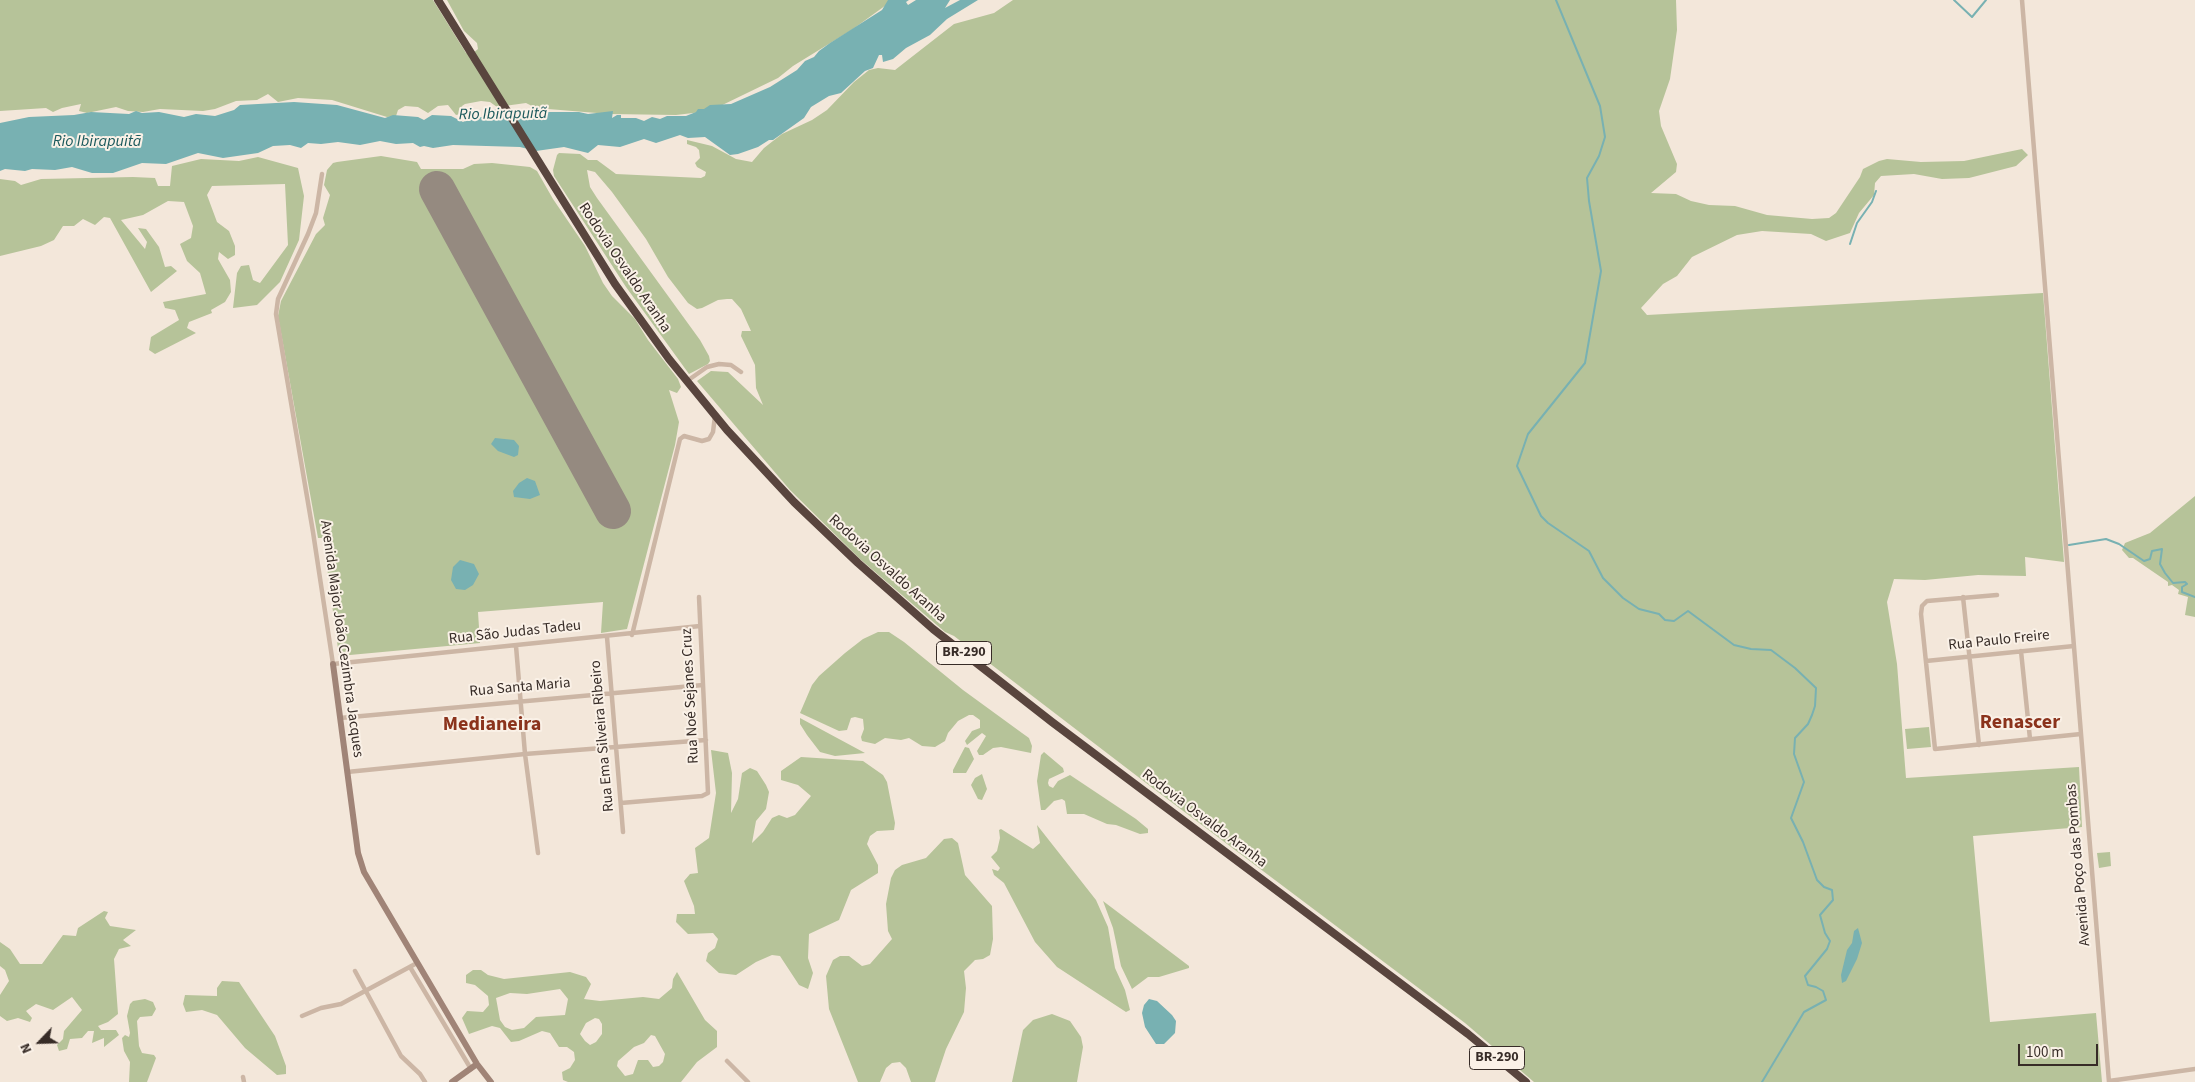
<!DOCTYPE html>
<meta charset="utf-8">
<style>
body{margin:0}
#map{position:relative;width:2195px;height:1082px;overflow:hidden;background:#f3e7da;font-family:"Source Sans 3",sans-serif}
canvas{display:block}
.north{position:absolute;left:15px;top:1017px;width:50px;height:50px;-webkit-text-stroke:4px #faf1e7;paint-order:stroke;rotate:246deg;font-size:14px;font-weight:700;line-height:20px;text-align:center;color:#372c27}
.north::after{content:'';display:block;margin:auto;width:18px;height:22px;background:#372c27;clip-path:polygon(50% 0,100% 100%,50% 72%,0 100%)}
.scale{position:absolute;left:2018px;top:1044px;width:80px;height:22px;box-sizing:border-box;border:2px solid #372c27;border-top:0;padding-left:6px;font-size:15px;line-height:18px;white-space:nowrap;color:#372c27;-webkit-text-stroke:4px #faf1e7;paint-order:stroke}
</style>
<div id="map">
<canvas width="2195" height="1082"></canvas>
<div class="north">N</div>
<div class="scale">100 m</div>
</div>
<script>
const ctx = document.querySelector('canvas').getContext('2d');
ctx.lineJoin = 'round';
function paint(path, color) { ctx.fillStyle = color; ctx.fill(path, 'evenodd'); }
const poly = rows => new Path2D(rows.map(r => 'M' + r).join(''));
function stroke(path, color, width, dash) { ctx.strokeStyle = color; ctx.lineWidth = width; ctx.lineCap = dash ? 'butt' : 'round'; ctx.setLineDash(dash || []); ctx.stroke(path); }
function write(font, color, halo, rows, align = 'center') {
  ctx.font = font + ' "Source Sans 3",sans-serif'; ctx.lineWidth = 4; ctx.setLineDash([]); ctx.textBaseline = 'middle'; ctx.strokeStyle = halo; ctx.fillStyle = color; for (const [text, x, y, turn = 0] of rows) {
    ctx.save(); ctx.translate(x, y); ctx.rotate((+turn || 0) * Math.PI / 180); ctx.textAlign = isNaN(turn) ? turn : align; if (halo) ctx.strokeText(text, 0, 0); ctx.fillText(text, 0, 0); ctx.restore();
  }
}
const green = poly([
 [0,0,433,0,466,53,473,53,478,49,477,43,464,31,447,0,893,0,853,29,793,66,778,78,710,111,676,115,609,114,536,108,526,103,497,107,490,102,481,101,465,104,462,106,464,113,456,115,448,105,438,106,428,113,418,107,405,106,398,110,396,116,387,117,332,100,298,98,278,102,268,94,257,100,236,101,215,109,203,111,160,109,143,112,128,111,116,107,87,113,79,111,81,104,62,108,53,112,46,108,0,111],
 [1013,0,1676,0,1677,30,1670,79,1659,111,1661,126,1677,164,1676,172,1651,193,1676,194,1691,201,1709,205,1735,206,1767,215,1812,219,1829,218,1836,213,1860,177,1863,169,1879,161,1887,159,1921,162,1964,161,2022,149,2028,155,2016,166,1969,178,1942,179,1914,174,1881,176,1875,183,1874,195,1859,213,1850,233,1826,241,1811,234,1762,231,1737,235,1692,257,1677,276,1663,284,1641,308,1647,315,2043,293,2064,562,2025,557,2026,576,1978,575,1925,580,1894,579,1887,602,1897,664,1906,778,2079,767,2082,827,1973,836,1990,1022,2096,1013,2102,1082,1534,1082,1465,1023,1150,786,954,636,945,632,860,559,790,490,697,381,711,371,728,372,763,405,756,388,755,365,741,336,742,331,751,331,741,309,732,299,727,299,718,300,702,308,697,309,688,303,668,277,646,239,612,192,595,172,587,170,590,187,597,198,700,340,709,356,710,361,708,364,689,374,626,287,554,176,553,170,557,155,559,153,580,154,588,160,597,160,616,174,701,178,705,176,706,172,697,167,695,163,700,158,699,150,696,147,687,144,687,140,712,146,736,159,752,162,764,148,782,134,812,120,827,110,854,82,869,70,878,68,895,70,954,24,994,13],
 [381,156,417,162,421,169,463,169,474,164,492,163,530,167,537,171,553,199,585,246,603,283,612,296,635,319,648,340,678,379,681,387,677,393,669,390,679,422,675,445,627,629,601,633,603,602,478,612,480,643,339,656,323,538,318,538,278,316,281,301,316,234,325,225,323,218,330,195,324,185,327,170,333,163,337,162],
 [258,157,298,168,304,196,299,240,280,282,257,305,233,308,237,273,241,266,249,265,253,280,260,283,288,245,285,184,212,186,207,195,217,222,229,231,235,246,235,255,228,259,219,252,218,259,230,280,231,292,225,302,211,310,212,313,189,322,187,328,196,333,155,354,149,350,151,337,179,320,175,310,165,308,163,302,206,294,200,273,187,261,180,244,191,238,193,226,184,202,168,201,143,215,121,220,145,249,147,242,138,228,146,229,159,247,165,267,171,266,177,271,151,292,110,218,104,217,95,225,83,219,74,226,63,226,54,240,41,246,0,256,0,179,15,181,21,185,41,179,133,177,155,178,158,186,170,186,172,166,201,159,239,161],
 [2195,496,2195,617,2185,615,2188,597,2178,594,2179,590,2172,585,2168,586,2168,582,2133,558,2129,558,2122,550,2125,543,2150,533],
 [878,632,889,632,904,642,963,690,1022,733,1029,738,1032,746,1031,753,1001,747,993,748,983,755,979,755,977,751,986,736,982,733,967,745,965,741,972,731,980,728,980,720,973,715,969,715,958,721,948,733,945,741,935,747,922,746,909,738,901,740,885,738,875,744,866,742,862,741,861,737,864,729,863,719,855,717,851,718,847,730,839,731,800,713,812,685,819,676,845,653,863,639],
 [800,718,865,753,835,756,820,752,807,735,800,724],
 [1929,727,1931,747,1907,749,1905,729],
 [965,747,969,748,974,759,966,773,953,773,953,770],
 [711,750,728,753,732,773,731,813,738,799,742,773,750,768,757,771,766,785,769,792,766,809,756,821,752,843,763,832,772,818,779,815,787,818,795,815,811,796,798,785,781,780,781,771,801,757,863,761,883,775,887,782,895,823,894,830,877,831,870,836,867,844,878,865,878,873,851,890,839,920,809,934,808,958,813,973,808,989,799,985,780,956,772,955,756,962,736,975,719,973,706,961,708,953,715,948,718,939,713,933,688,934,676,922,677,914,695,914,694,906,684,881,690,874,698,873,695,848,709,838,716,793],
 [1044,752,1063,768,1064,772,1049,779,1048,783,1049,786,1053,788,1058,781,1070,775,1136,819,1148,829,1148,833,1140,834,1116,825,1107,824,1084,814,1067,814,1065,801,1062,799,1054,801,1045,810,1041,810,1037,781,1041,755],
 [982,774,987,789,982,800,978,799,971,785,975,778],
 [1037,825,1096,900,1108,927,1115,968,1125,990,1130,1010,1126,1012,1057,967,1035,942,1004,883,994,875,992,869,998,871,1000,868,991,857,997,851,1000,838,999,830,1001,829,1033,849,1040,843],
 [952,838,958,843,965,875,992,906,993,939,990,955,983,959,975,960,964,971,966,988,964,1012,946,1049,935,1082,911,1082,906,1068,900,1062,892,1063,886,1068,880,1082,858,1082,829,1009,826,976,833,960,840,956,849,956,862,966,870,964,892,939,888,931,886,904,891,878,895,870,902,865,926,858,944,839],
 [2110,852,2111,866,2099,868,2097,853],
 [1103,901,1189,966,1189,968,1159,977,1148,977,1132,989,1121,966,1113,928],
 [104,911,108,912,105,918,110,926,136,930,123,940,131,946,119,949,114,959,118,1014,108,1022,98,1026,101,1030,116,1030,119,1035,104,1047,104,1038,92,1043,94,1031,88,1031,82,1038,70,1039,67,1049,59,1051,57,1045,63,1039,64,1031,82,1010,72,997,53,1010,36,1004,26,1011,32,1018,30,1022,18,1018,7,1021,0,1016,0,995,9,981,5,970,0,966,0,942,10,949,20,964,42,964,63,935,76,936,78,928],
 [473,970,481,970,488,975,504,979,570,972,586,977,591,984,584,999,600,1001,643,997,659,999,672,988,673,979,677,972,705,1020,717,1031,717,1047,697,1062,681,1082,568,1082,563,1080,562,1072,570,1068,575,1060,574,1052,567,1047,559,1047,550,1033,542,1031,519,1041,511,1042,500,1028,492,1026,469,1034,462,1018,467,1011,483,1012,489,1005,488,996,475,985,466,983,466,975],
 [560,989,568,999,565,1015,536,1017,524,1028,512,1030,505,1027,500,1020,496,998,510,993,527,994],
 [595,1018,599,1019,602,1024,602,1034,596,1042,590,1045,585,1041,580,1034,586,1023],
 [651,1035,655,1036,665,1054,663,1062,659,1066,653,1067,648,1060,638,1060,633,1074,625,1076,617,1066,618,1061,634,1047,644,1043],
 [222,981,239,982,275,1036,286,1066,286,1074,277,1075,245,1048,217,1015,202,1010,186,1012,183,1004,185,995,217,996,217,988],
 [145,999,153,1002,156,1009,152,1016,140,1017,137,1021,139,1046,142,1053,154,1055,156,1058,147,1082,129,1082,130,1062,124,1051,122,1038,125,1035,129,1037,130,1033,127,1016,130,1004,133,1001],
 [1052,1014,1070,1021,1081,1037,1083,1047,1077,1082,1012,1082,1023,1030,1033,1020]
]);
const water = poly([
 [888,0,909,0,906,2,908,5,916,0,950,0,945,8,960,0,978,0,947,19,930,35,906,48,893,59,883,62,882,55,879,55,873,68,865,71,841,93,829,96,811,107,804,118,773,140,769,140,758,147,738,154,730,155,705,137,688,138,680,135,656,143,644,139,620,147,598,145,588,153,564,147,536,151,520,147,453,145,433,148,424,146,420,147,413,143,396,144,380,141,360,145,338,142,321,144,308,143,301,148,290,145,273,146,258,153,223,158,198,153,166,164,142,163,113,173,92,173,72,167,55,170,32,169,25,171,5,169,0,171,0,123,29,117,74,115,91,112,129,114,136,111,142,113,159,112,184,117,196,114,215,116,234,110,240,105,294,102,337,105,385,118,393,115,418,117,424,120,432,115,451,116,463,122,472,117,483,117,488,109,523,112,535,109,546,112,579,112,588,114,613,111,612,118,617,115,621,115,621,118,636,118,644,121,652,117,660,119,667,116,686,116,696,112,698,109,704,109,710,105,731,104,770,87,797,70,805,61,814,57,819,51,830,43,882,10],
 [495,438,514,440,519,446,518,455,514,457,498,451,491,444],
 [527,478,535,481,540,495,530,499,514,497,513,491,519,483],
 [460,560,474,564,479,574,473,585,465,590,456,589,451,580,453,567],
 [1858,928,1862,943,1857,959,1846,981,1842,983,1841,975,1847,950,1852,943,1854,931],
 [1149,999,1157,1001,1172,1015,1176,1021,1175,1033,1164,1044,1156,1044,1145,1027,1142,1013,1144,1005]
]);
const stream = poly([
 [1556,0,1600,106,1605,137,1599,156,1587,178,1589,201,1601,271,1585,363,1528,434,1517,466,1541,516,1548,523,1589,551,1603,578,1623,598,1639,609,1659,614,1665,620,1674,621,1688,611,1734,645,1751,649,1771,650,1795,668,1816,688,1815,706,1812,715,1808,724,1795,738,1794,754,1804,782,1791,818,1803,842,1817,880,1824,887,1832,890,1833,900,1820,915,1825,933,1830,941,1827,949,1805,976,1808,985,1816,987,1823,991,1826,1000,1804,1012,1762,1082],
 [1954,0,1972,17,1986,0],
 [1850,244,1857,223,1872,202,1876,191],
 [2069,545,2106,539,2119,544,2144,561,2150,559,2152,551,2162,549,2160,564,2165,573,2173,583,2185,582,2187,584,2182,587,2182,592,2195,597]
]);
const runway = poly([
 [437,189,613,511]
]);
const street = poly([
 [2022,0,2109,1082],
 [322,174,316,213,308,234,278,299,276,314,313,532,333,664,700,626],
 [687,381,707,367,719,364,731,365,741,372],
 [1997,595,1927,601,1922,606,1921,614,1935,749,2081,734],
 [1963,597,1979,745],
 [632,635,680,439,684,436,702,441,709,439,713,432,715,416],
 [607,637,623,832],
 [516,646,525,754,538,853],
 [2021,651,2030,739],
 [1926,661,2074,646],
 [340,718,703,685],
 [347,772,525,754,706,740],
 [621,803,702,796,708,793,699,597],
 [410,967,471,1069],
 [355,971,401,1056,420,1074,425,1082],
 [302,1016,321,1008,341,1004,417,963],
 [727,1061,748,1082],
 [243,1077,244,1082],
 [2109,1081,2195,1069]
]);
const secondary = poly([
 [333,664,358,853,364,872,477,1064,491,1082],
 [452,1082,477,1064]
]);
const highway = poly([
 [438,0,615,284,669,359,727,430,794,502,858,563,933,629,1052,722,1468,1034,1526,1082]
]);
const shields = [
 [964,653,55],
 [1497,1058,55]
];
const shieldNames = [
 ["BR-290",964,653],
 ["BR-290",1497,1058]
];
const streetNames = [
 ["Rodovia Osvaldo Aranha",624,268,56],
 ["Rodovia Osvaldo Aranha",887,569,42],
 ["Rua São Judas Tadeu",515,633,-6],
 ["Avenida Major João Cezimbra Jacques",341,639,82],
 ["Rua Paulo Freire",1999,641,-6],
 ["Rua Santa Maria",520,688,-5],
 ["Rua Noé Sejanes Cruz",691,696,-93],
 ["Rua Ema Silveira Ribeiro",603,736,-95],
 ["Rodovia Osvaldo Aranha",1204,819,37],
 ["Avenida Poço das Pombas",2079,865,-95]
];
const waterNames = [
 ["Rio Ibirapuitã",503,115,-1],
 ["Rio Ibirapuitã",97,142]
];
const districtNames = [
 ["Renascer",2020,724],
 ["Medianeira",492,726]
];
paint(green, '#b6c399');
paint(water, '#78b1b2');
stroke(stream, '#78b1b2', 2);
stroke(runway, '#958a80', 36);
stroke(street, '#ccb6a5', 4.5);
stroke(secondary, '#a08477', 6);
stroke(highway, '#59453e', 8);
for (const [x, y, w] of shields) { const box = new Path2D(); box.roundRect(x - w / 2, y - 11.5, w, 23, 4); ctx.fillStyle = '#faf1e7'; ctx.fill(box); stroke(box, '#372c27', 1); }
write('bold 14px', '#372c27', null, shieldNames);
write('15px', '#372c27', '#faf1e7', streetNames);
write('italic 16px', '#1a585b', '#faf1e7', waterNames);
write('bold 20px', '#8b331c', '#faf1e7', districtNames);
</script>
